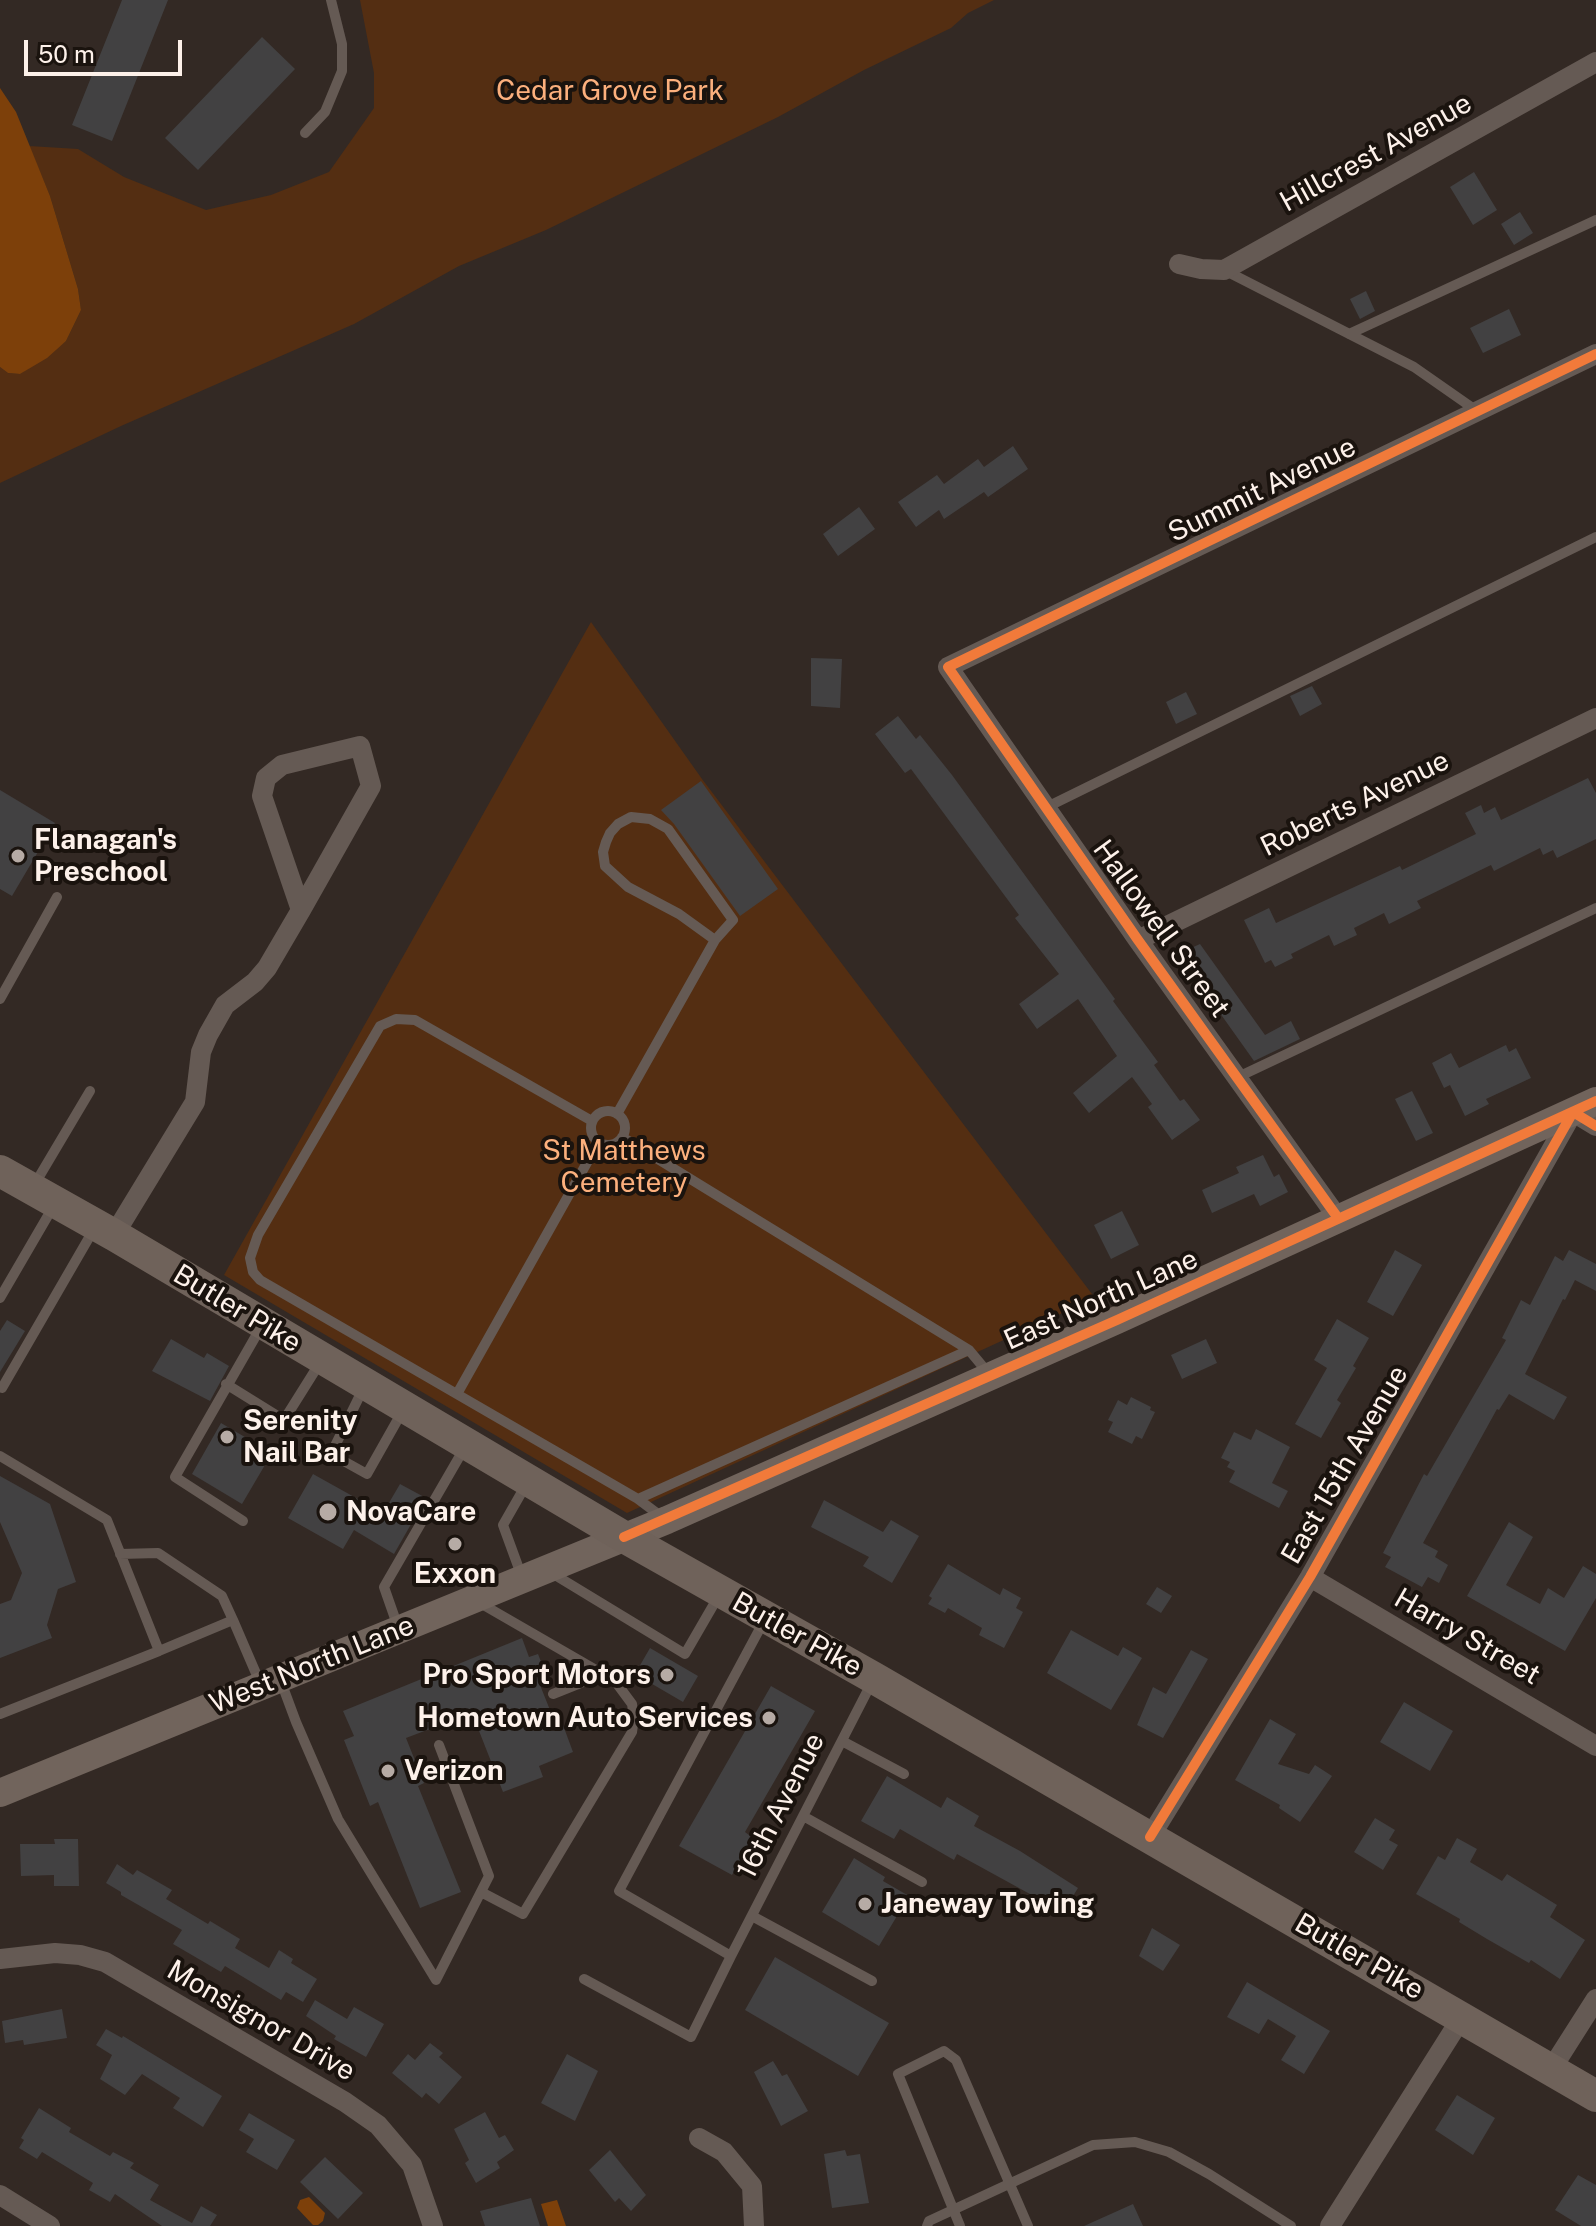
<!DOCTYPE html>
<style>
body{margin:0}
#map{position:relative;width:1596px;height:2226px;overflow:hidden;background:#332924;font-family:"Public Sans",sans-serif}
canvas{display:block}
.scale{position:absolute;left:24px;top:40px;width:158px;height:36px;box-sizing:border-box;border:4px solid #fdf1ea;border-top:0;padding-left:10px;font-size:24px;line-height:28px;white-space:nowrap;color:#fdf1ea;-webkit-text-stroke:6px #1a130e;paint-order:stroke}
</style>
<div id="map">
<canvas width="1596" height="2226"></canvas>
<div class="scale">50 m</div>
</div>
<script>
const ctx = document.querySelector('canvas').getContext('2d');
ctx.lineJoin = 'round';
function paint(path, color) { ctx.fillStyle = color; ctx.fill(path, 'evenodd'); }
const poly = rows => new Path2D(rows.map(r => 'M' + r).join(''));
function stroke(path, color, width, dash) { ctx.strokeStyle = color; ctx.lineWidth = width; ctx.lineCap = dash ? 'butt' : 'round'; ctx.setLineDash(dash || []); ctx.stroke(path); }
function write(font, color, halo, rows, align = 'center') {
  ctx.font = font + ' "Public Sans",sans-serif'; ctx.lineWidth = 8; ctx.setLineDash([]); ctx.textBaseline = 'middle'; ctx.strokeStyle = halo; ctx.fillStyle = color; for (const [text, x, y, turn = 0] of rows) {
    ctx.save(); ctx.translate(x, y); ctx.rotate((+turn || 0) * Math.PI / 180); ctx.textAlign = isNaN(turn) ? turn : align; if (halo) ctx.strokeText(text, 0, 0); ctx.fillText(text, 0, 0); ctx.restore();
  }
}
const green = poly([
 [360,0,994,0,968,13,951,28,864,70,778,117,546,230,459,266,354,324,121,426,0,483,0,367,8,373,20,374,32,366,66,341,81,310,78,289,50,196,29,146,78,149,124,177,206,210,271,195,329,172,374,108,374,73],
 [591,622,702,779,1095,1298,627,1513,224,1275]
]);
const water = poly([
 [0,88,16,112,50,196,78,289,81,310,66,341,47,358,20,374,8,373,0,367],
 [309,2197,325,2213,323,2221,318,2225,313,2225,297,2208,300,2200],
 [557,2200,566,2226,548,2226,541,2204]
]);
const building = poly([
 [122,0,168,0,112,141,72,125],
 [262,37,295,69,198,170,165,138],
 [1474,172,1497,210,1473,225,1450,187],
 [1520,212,1533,233,1514,245,1501,224],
 [1366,291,1375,311,1360,319,1350,299],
 [1509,309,1521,335,1483,353,1470,328],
 [1013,446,1028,469,988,497,984,492,944,519,939,510,916,527,898,502,937,475,944,484,978,459,984,467],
 [859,507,875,529,838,556,823,534],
 [811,658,842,659,840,708,811,706],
 [1312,686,1322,704,1300,716,1290,696],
 [1186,692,1197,714,1176,724,1166,702],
 [898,716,916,739,920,735,952,775,1115,999,1113,1001,1158,1062,1154,1065,1180,1101,1184,1099,1200,1120,1172,1140,1148,1107,1152,1104,1132,1077,1089,1113,1073,1093,1117,1056,1078,999,1037,1029,1019,1004,1059,974,1015,918,1019,915,911,769,905,773,875,734],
 [1588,778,1596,793,1596,839,1557,858,1553,850,1543,855,1540,848,1494,871,1491,865,1417,901,1421,908,1389,924,1384,913,1354,928,1357,935,1334,946,1329,935,1291,954,1293,958,1275,967,1271,960,1265,963,1244,920,1269,908,1276,923,1400,866,1402,870,1476,834,1465,813,1481,805,1484,813,1495,807,1501,820],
 [701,781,778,889,740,916,674,824,661,810],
 [0,790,55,823,12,896,0,889],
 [1200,944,1265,1035,1291,1021,1300,1039,1254,1061,1178,954],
 [1506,1045,1509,1052,1516,1048,1531,1078,1486,1099,1489,1104,1465,1116,1450,1085,1444,1088,1432,1063,1451,1053,1459,1068],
 [1412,1091,1433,1133,1416,1141,1395,1099],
 [1263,1155,1274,1177,1279,1174,1288,1192,1260,1206,1254,1194,1212,1213,1202,1190,1239,1173,1236,1167],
 [1122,1211,1139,1245,1111,1259,1094,1225],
 [1395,1250,1422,1265,1393,1316,1367,1302],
 [1569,1250,1596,1264,1596,1291,1575,1280,1565,1300,1563,1299,1525,1374,1567,1397,1554,1420,1509,1394,1499,1410,1497,1409,1423,1543,1438,1551,1435,1557,1448,1565,1439,1583,1428,1577,1422,1587,1385,1567,1391,1557,1383,1553,1424,1474,1427,1476,1506,1340,1502,1338,1521,1300,1530,1305,1555,1256,1563,1261],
 [1337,1319,1369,1338,1353,1366,1356,1368,1337,1400,1341,1403,1321,1438,1295,1424,1327,1368,1314,1360],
 [7,1320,25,1331,0,1372,0,1331],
 [171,1339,204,1358,207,1353,229,1366,210,1401,152,1371],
 [1206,1339,1217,1363,1182,1379,1171,1355],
 [1131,1397,1151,1407,1150,1410,1155,1412,1142,1439,1136,1436,1132,1444,1108,1432,1113,1422,1108,1420,1118,1400,1127,1405],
 [221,1423,272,1453,242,1504,192,1474],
 [1256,1429,1290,1447,1272,1483,1288,1491,1279,1508,1229,1482,1235,1471,1227,1467,1230,1462,1221,1458,1234,1432,1251,1440],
 [313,1474,383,1513,400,1484,426,1498,394,1554,354,1530,343,1549,288,1518],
 [0,1476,50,1504,76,1582,58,1589,47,1625,52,1638,0,1658,0,1604,11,1600,22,1573,0,1522],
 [824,1500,883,1532,891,1520,919,1536,892,1583,863,1566,869,1557,811,1527],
 [1509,1522,1533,1537,1506,1585,1540,1604,1548,1588,1564,1598,1583,1566,1596,1574,1596,1598,1565,1651,1467,1596],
 [948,1564,1000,1595,1003,1588,1021,1598,1016,1608,1023,1612,1004,1648,979,1635,982,1628,948,1608,945,1613,928,1604,932,1598,929,1596],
 [1157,1587,1172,1596,1161,1613,1146,1604],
 [1071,1630,1118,1656,1123,1647,1142,1658,1111,1710,1047,1673],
 [522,1638,529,1657,538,1654,545,1672,536,1675,554,1720,560,1717,573,1752,539,1766,543,1777,503,1792,472,1713,406,1738,424,1783,418,1786,461,1892,420,1908,378,1802,370,1806,344,1740,354,1736,343,1711],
 [650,1648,698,1676,683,1702,635,1674],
 [1191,1650,1208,1659,1163,1738,1137,1725,1153,1687,1166,1694],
 [771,1686,815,1711,745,1832,753,1838,732,1875,679,1846],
 [1404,1702,1453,1731,1430,1771,1380,1742],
 [1270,1719,1296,1734,1278,1764,1309,1774,1315,1765,1332,1776,1300,1822,1279,1808,1280,1805,1235,1780],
 [887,1776,941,1808,947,1797,979,1816,974,1826,1020,1851,1078,1888,1065,1909,1041,1896,1039,1899,957,1854,954,1860,900,1829,894,1839,861,1821],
 [1375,1818,1395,1830,1389,1840,1398,1845,1383,1870,1354,1852],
 [1457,1838,1477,1849,1470,1862,1502,1881,1507,1874,1557,1905,1550,1917,1585,1940,1560,1979,1531,1960,1529,1963,1487,1939,1459,1922,1460,1919,1416,1894,1438,1856,1445,1860],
 [54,1839,78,1839,79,1886,54,1886,54,1875,21,1876,20,1844,55,1844],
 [854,1858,885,1877,883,1881,909,1896,879,1946,822,1912],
 [117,1864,133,1875,137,1870,172,1890,166,1899,208,1924,210,1921,240,1939,235,1948,269,1968,279,1950,293,1959,291,1963,317,1979,303,2002,286,1992,281,2000,225,1966,221,1972,173,1944,182,1930,121,1895,121,1892,106,1883],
 [1152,1928,1180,1945,1163,1971,1139,1956],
 [775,1957,889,2023,858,2076,745,2010],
 [1247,1982,1330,2031,1304,2074,1281,2060,1296,2036,1268,2019,1259,2034,1227,2017],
 [315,2000,347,2019,354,2007,384,2024,366,2057,334,2039,336,2036,306,2016],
 [62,2009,67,2038,24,2045,23,2040,5,2043,2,2021],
 [106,2029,122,2038,123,2036,222,2096,203,2127,173,2108,180,2098,142,2074,125,2095,100,2079,112,2055,96,2045],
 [430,2043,443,2053,439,2057,462,2077,439,2104,426,2093,422,2098,392,2073,408,2054,415,2060],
 [567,2054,598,2071,575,2121,541,2103],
 [773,2061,782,2076,787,2074,808,2111,781,2126,754,2072],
 [1457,2095,1495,2118,1473,2155,1435,2130],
 [39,2108,71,2128,69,2132,110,2156,113,2152,134,2163,130,2168,159,2185,150,2200,192,2223,201,2206,217,2215,210,2226,162,2226,115,2194,110,2202,89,2190,93,2183,42,2152,37,2159,19,2148,24,2140,21,2138],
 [485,2112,499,2138,505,2135,514,2150,497,2162,500,2168,476,2183,465,2163,469,2160,454,2129],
 [249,2113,295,2140,277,2170,246,2152,254,2139,239,2130],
 [610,2150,646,2195,631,2211,619,2198,615,2202,589,2170],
 [845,2150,847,2156,860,2154,869,2203,832,2208,824,2154],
 [325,2157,363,2193,338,2219,300,2182],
 [1578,2175,1596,2185,1596,2226,1581,2226,1555,2210],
 [531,2198,540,2226,485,2226,480,2211],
 [1133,2204,1143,2226,1084,2226]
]);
const lane = poly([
 [305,133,325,112,342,71,342,44,331,0],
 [1224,270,1414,367,1477,411],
 [1349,334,1596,220],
 [1045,808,1596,537],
 [0,999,57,897],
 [1238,1077,1596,908],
 '591 1128a17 17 0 1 1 34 0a17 17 0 1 1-34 0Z',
 [617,1114,715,940,733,920,668,829,650,819,631,817,618,824,610,833,606,842,603,852,605,866,628,887,679,914,715,940],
 [592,1121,415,1020,396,1019,380,1026,258,1235,250,1258,253,1272,260,1280,638,1499,662,1517],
 [622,1137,969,1350,989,1374],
 [33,1187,90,1091],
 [0,1298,53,1207],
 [226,1384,284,1420,321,1361],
 [0,1387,2,1388,94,1229],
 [364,1387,331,1454,367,1474,402,1412],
 [457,1394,598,1143],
 [0,1456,107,1520,159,1651,0,1714],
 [638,1499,969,1350],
 [243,1521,175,1477,261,1327],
 [120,1554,158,1553,222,1596,233,1620,159,1651],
 [550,1572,685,1654,718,1597],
 [522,1577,503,1525,527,1483],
 [480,1603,603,1674],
 [233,1620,261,1685],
 [398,1627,384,1587,465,1447],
 [280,1679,296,1722,338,1819,436,1980,489,1876,439,1745],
 [842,1741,904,1774],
 [803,1816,922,1882],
 [481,1892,523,1914,632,1732,634,1718,632,1704,615,1681,603,1674,553,1694],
 [752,1916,872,1981],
 [731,1956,619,1891,765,1619],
 [584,1979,691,2037,731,1956,872,1682],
 [927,2226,929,2221,1093,2145,1135,2142,1169,2152,1209,2174,1291,2226],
 [960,2226,898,2074,944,2051,956,2060,1028,2226]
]);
const street = poly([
 [1179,264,1201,269,1224,270,1596,62],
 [1138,940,1596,718],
 [1338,1218,1138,940,948,667,1596,354],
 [114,1235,195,1102,201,1052,208,1035,225,1005,255,982,267,968,301,910,371,786,360,746,282,765,266,778,262,796,301,910],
 [1310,1577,1596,1746],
 [1150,1837,1310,1577,1573,1112,1596,1126],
 [0,1959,55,1953,80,1955,105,1962,345,2102,378,2125,412,2165,433,2226],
 [1552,2068,1596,1999],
 [699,2138,724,2152,752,2186,754,2226],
 [0,2195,50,2226],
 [1330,2226,1462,2017]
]);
const secondary = poly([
 [0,1793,667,1520,1117,1320,1596,1101]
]);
const primary = poly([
 [0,1171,114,1235,624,1537,874,1678,1596,2096]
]);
const cycleway = poly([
 [1338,1218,1138,940,948,667,1596,354],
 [624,1537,1117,1320,1596,1101],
 [1150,1837,1310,1577,1573,1112,1596,1126]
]);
const markers = [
 [18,856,8,"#b6aba5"],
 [227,1437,8,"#b6aba5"],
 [328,1512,10,"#b6aba5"],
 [455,1544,8,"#b6aba5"],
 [667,1675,8,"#b6aba5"],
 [769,1718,8,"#b6aba5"],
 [388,1771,8,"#b6aba5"],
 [865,1904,8,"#b6aba5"]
];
const parkNames = [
 ["Cedar Grove Park",610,91],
 ["St Matthews",624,1151],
 ["Cemetery",624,1183]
];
const streetNames = [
 ["Hillcrest Avenue",1376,153,-29],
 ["Summit Avenue",1262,490,-26],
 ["Roberts Avenue",1355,804,-26],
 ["Hallowell Street",1161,929,54],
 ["East North Lane",1101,1300,-24],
 ["Butler Pike",237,1309,31],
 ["East 15th Avenue",1345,1465,-60],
 ["Butler Pike",797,1635,29],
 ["Harry Street",1467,1637,30],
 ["West North Lane",312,1665,-22],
 ["16th Avenue",781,1806,-63],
 ["Butler Pike",1359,1957,30],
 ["Monsignor Drive",261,2021,30]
];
const poiNames = [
 ["Flanagan's",34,840],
 ["Preschool",34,872],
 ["Serenity",243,1421],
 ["Nail Bar",243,1453],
 ["NovaCare",346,1512],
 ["Exxon",455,1574,"center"],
 ["Pro Sport Motors",651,1675,"right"],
 ["Hometown Auto Services",753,1718,"right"],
 ["Verizon",404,1771],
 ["Janeway Towing",881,1904]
];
paint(green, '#542e12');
paint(water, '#7d400a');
paint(building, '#424142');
stroke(lane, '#655a54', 10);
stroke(street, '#655a54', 20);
stroke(secondary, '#71645c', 28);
stroke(primary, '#6f625a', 32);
stroke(cycleway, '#f17a3a', 10);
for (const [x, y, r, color] of markers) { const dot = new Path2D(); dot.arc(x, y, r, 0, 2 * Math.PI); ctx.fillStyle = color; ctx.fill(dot); stroke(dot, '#1a130e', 3); }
write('28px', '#fcb07d', '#1a130e', parkNames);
write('28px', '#fdf1ea', '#1a130e', streetNames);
write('bold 28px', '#fdf1ea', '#1a130e', poiNames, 'left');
</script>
